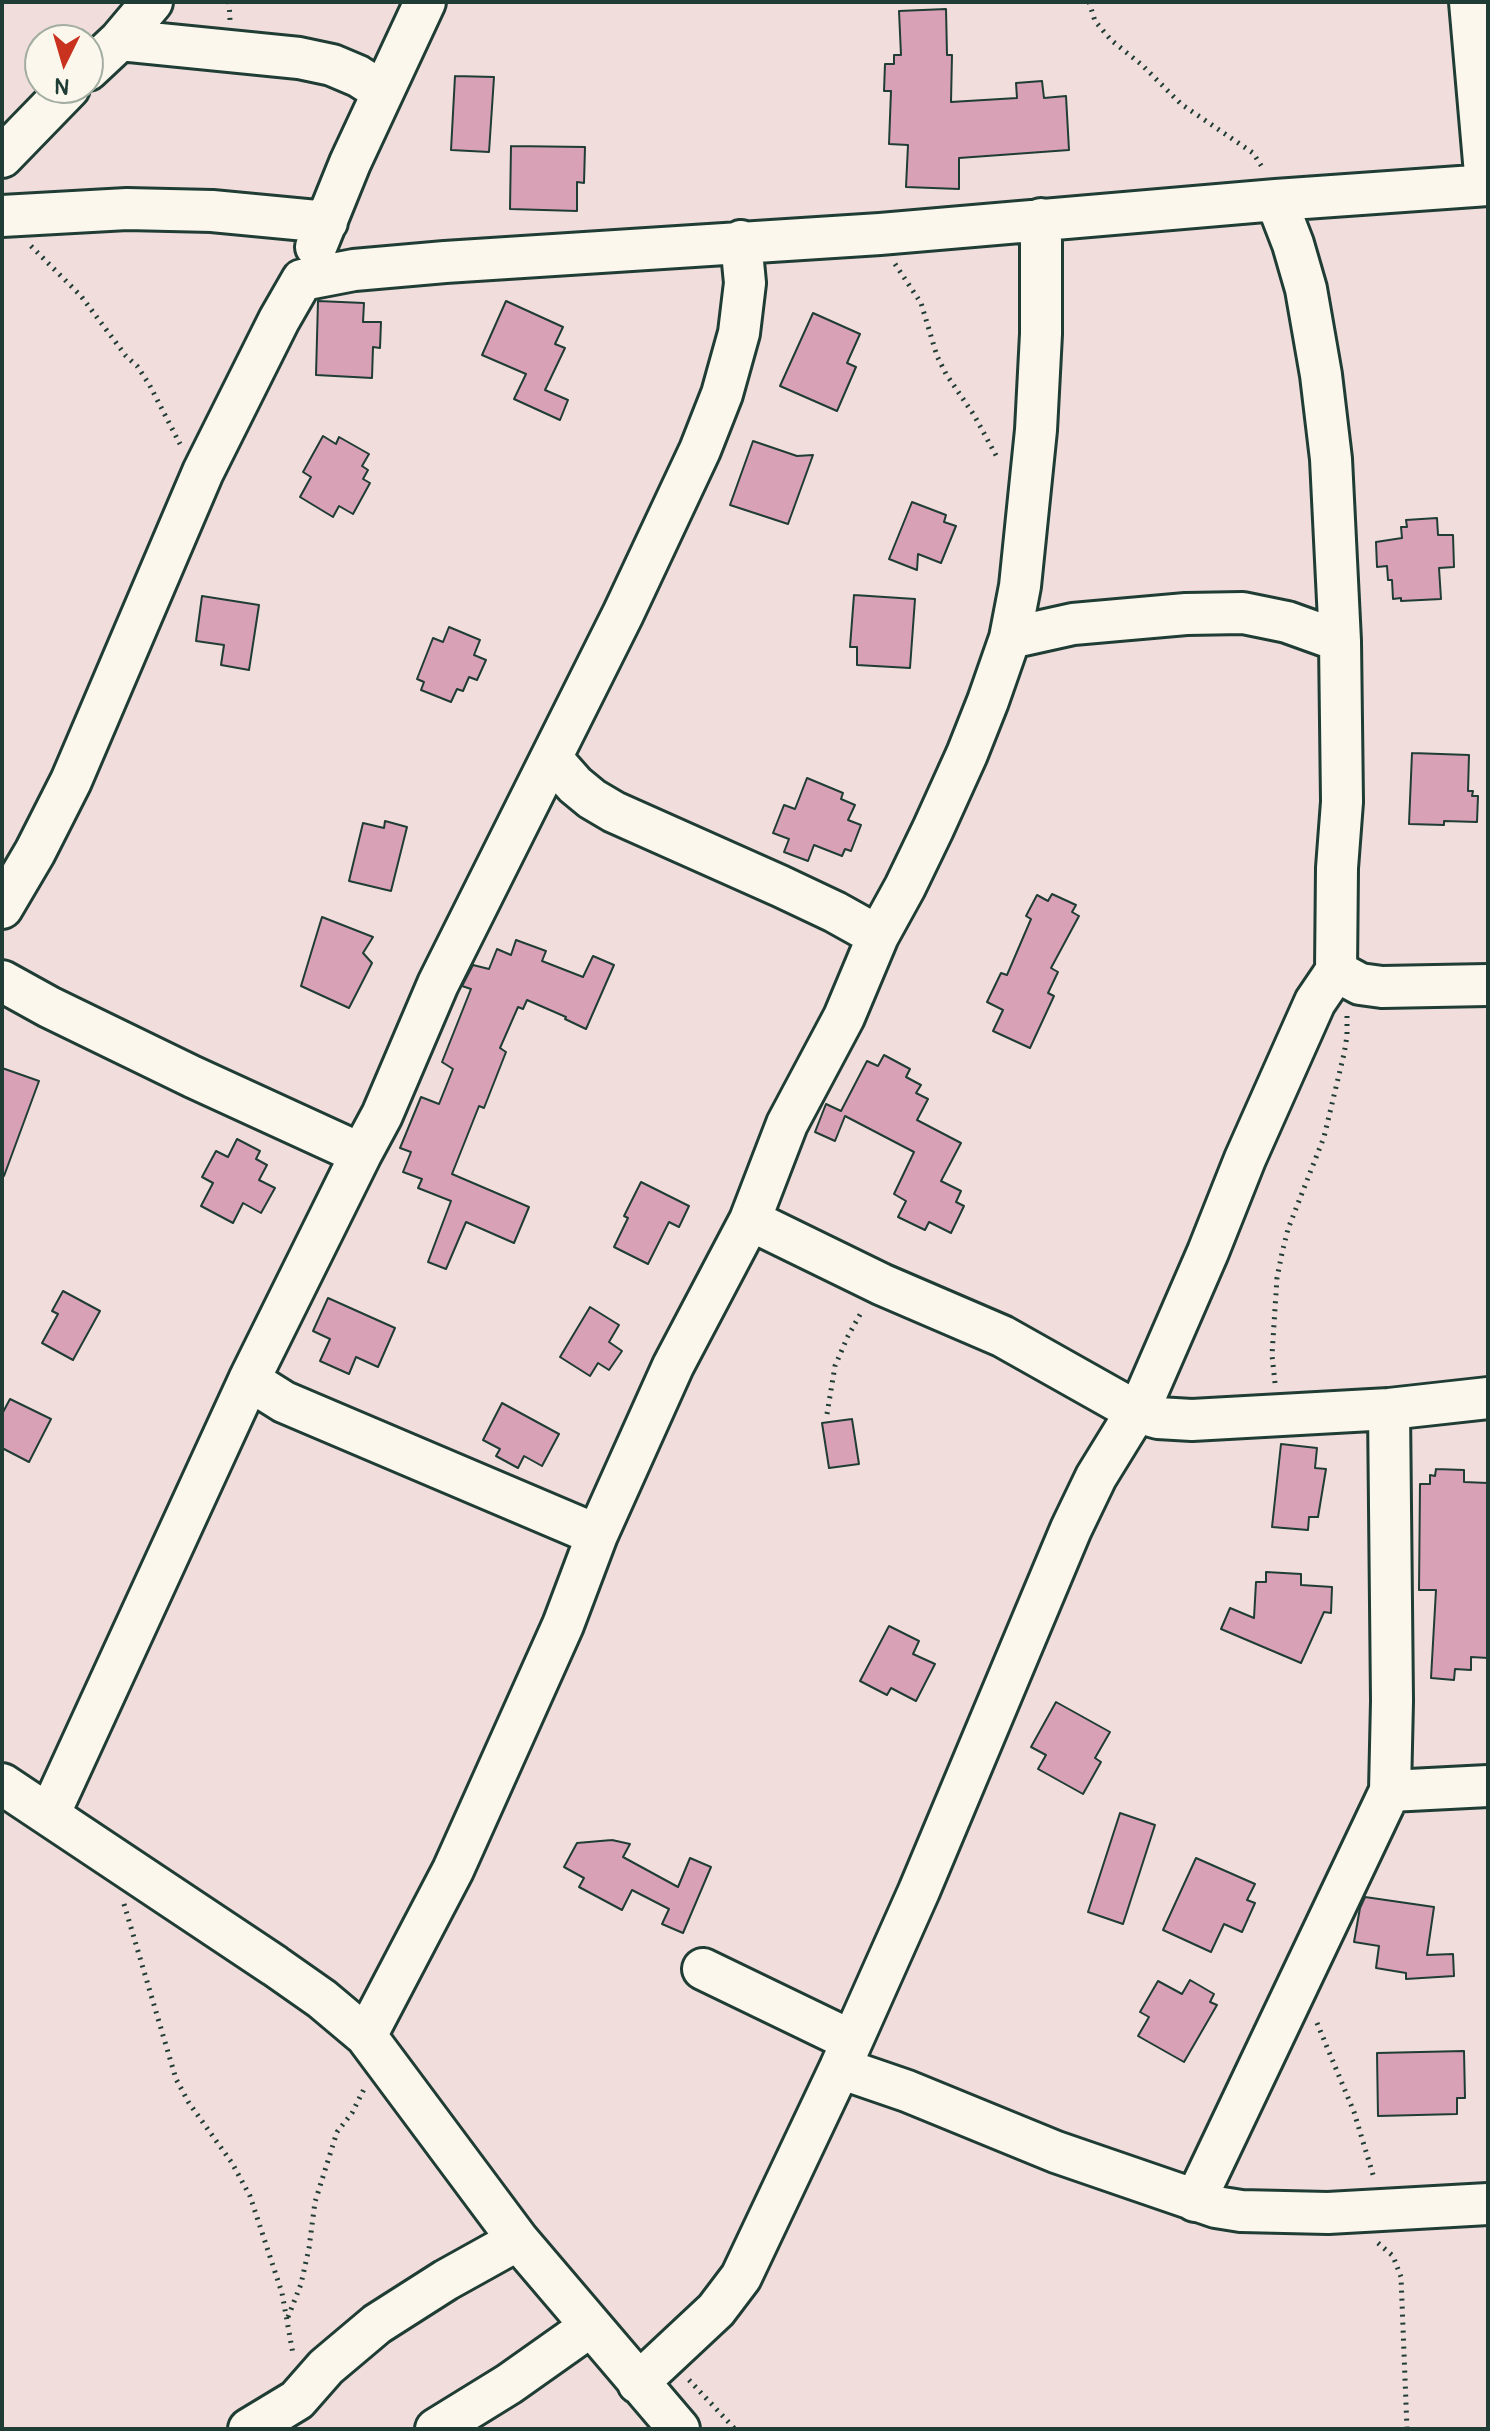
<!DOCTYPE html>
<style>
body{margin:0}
#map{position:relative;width:1490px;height:2431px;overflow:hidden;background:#f0dddc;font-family:Pangolin,sans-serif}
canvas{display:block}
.frame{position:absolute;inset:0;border:4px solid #1f3d34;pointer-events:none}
.north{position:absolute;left:24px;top:24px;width:80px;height:80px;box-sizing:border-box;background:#fbf7ec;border:2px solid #a3ada2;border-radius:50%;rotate:185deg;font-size:22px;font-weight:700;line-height:32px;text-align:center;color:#1f3d34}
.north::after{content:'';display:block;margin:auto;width:28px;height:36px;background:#c8321e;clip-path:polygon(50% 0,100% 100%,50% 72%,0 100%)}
</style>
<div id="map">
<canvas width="1490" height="2431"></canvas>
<div class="frame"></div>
<div class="north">N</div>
</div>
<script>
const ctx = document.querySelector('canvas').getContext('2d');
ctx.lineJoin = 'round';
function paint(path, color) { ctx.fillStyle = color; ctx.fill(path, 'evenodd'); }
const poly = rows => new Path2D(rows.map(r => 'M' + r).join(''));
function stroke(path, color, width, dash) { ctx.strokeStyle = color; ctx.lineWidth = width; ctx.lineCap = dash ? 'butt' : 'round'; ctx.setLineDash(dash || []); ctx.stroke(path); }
const building = poly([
 [946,9,947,55,952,55,951,102,1017,98,1016,83,1042,81,1044,98,1066,96,1069,150,959,158,959,189,906,187,908,145,889,144,891,91,884,91,885,64,894,64,894,55,901,55,899,11,946,9],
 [455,76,494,77,489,152,451,150,455,76],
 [511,146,585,147,584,183,577,182,577,211,510,209,511,146],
 [318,301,364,303,363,322,381,322,380,348,373,347,372,378,316,375,318,301],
 [506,301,563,327,555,344,565,348,545,390,568,400,560,420,514,399,526,374,482,355,506,301],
 [813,313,860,334,847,363,856,367,837,411,780,386,813,313],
 [323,436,336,444,339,437,369,454,362,466,368,470,363,479,370,483,353,514,339,506,333,517,300,497,311,477,303,472,323,436],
 [753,441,797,456,813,455,788,524,730,505,753,441],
 [912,502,946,515,944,522,956,526,941,563,918,554,917,570,889,559,912,502],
 [1437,518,1438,535,1453,535,1454,567,1439,568,1441,599,1401,601,1401,598,1393,599,1392,580,1388,580,1387,566,1377,567,1376,542,1402,538,1401,527,1407,527,1406,520,1437,518],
 [854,595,915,599,910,668,857,665,857,647,850,647,854,595],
 [202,596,259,605,249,670,221,665,224,645,196,641,202,596],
 [449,627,480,640,474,655,486,660,477,680,469,677,463,691,457,689,451,702,421,690,424,682,417,679,433,638,443,642,449,627],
 [1412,753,1469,755,1468,791,1473,791,1472,796,1478,796,1477,822,1444,821,1444,825,1409,824,1412,753],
 [807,778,843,793,841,799,855,805,848,820,861,825,851,851,845,849,842,856,814,845,808,861,784,852,789,839,773,833,784,805,795,809,807,778],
 [385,821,407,827,391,891,349,881,363,823,384,828,385,821],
 [1052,894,1076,905,1072,912,1079,916,1051,968,1058,972,1048,993,1054,996,1030,1048,993,1031,1003,1010,987,1002,1001,973,1007,975,1031,919,1026,916,1037,895,1048,901,1052,894],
 [322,917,373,937,363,953,372,963,349,1008,301,986,322,917],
 [516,940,546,951,542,961,583,977,593,956,614,965,586,1029,565,1019,566,1017,527,1000,523,1009,518,1007,500,1048,506,1052,484,1108,479,1106,452,1174,529,1207,514,1243,466,1222,446,1269,428,1262,451,1201,418,1188,422,1179,403,1172,411,1152,400,1148,421,1097,439,1104,453,1069,442,1062,471,989,462,986,473,965,489,969,497,949,511,955,516,940],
 [884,1055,910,1069,906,1077,921,1085,916,1093,928,1099,917,1120,961,1143,941,1181,961,1191,956,1202,964,1206,951,1233,929,1222,925,1230,898,1217,906,1201,894,1194,914,1152,845,1116,835,1141,815,1132,826,1104,841,1111,867,1061,878,1066,884,1055],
 [2,1068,39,1081,4,1176,2,1175,2,1068],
 [237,1139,260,1151,256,1159,267,1165,259,1180,275,1188,261,1213,243,1203,233,1223,201,1206,213,1183,202,1177,216,1151,228,1157,237,1139],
 [641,1182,689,1206,679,1227,669,1222,648,1264,614,1247,628,1218,624,1216,641,1182],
 [63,1291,100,1311,73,1360,42,1343,58,1314,52,1311,63,1291],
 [328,1298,395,1328,378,1367,356,1357,349,1374,320,1361,330,1339,313,1331,328,1298],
 [590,1307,619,1325,609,1342,622,1351,609,1370,598,1363,590,1376,560,1357,590,1307],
 [10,1399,51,1419,29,1462,2,1448,2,1414,10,1399],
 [502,1403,559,1434,542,1466,524,1456,518,1468,496,1456,500,1449,483,1440,502,1403],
 [852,1419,859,1464,829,1468,822,1423,852,1419],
 [1281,1444,1317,1448,1315,1468,1326,1469,1318,1517,1309,1517,1308,1530,1272,1527,1281,1444],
 [1436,1469,1464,1470,1464,1482,1488,1483,1488,1658,1471,1657,1471,1670,1455,1669,1454,1680,1431,1678,1436,1590,1419,1590,1420,1484,1430,1484,1430,1475,1435,1476,1436,1469],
 [1266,1572,1301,1574,1301,1585,1332,1587,1331,1613,1324,1612,1301,1663,1221,1629,1230,1608,1254,1618,1256,1582,1266,1582,1266,1572],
 [889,1626,919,1641,913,1654,935,1664,916,1701,891,1688,887,1695,860,1681,889,1626],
 [1056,1702,1110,1732,1095,1758,1101,1762,1083,1794,1038,1769,1046,1755,1031,1747,1056,1702],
 [1120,1813,1155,1825,1123,1924,1088,1912,1120,1813],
 [612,1840,630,1844,623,1857,678,1887,690,1858,711,1867,683,1933,662,1924,669,1909,632,1890,622,1910,579,1887,584,1878,564,1867,577,1843,612,1840],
 [1196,1858,1255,1884,1247,1900,1255,1903,1242,1932,1224,1924,1211,1952,1163,1930,1196,1858],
 [1365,1897,1434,1907,1427,1955,1453,1954,1454,1976,1406,1979,1406,1973,1376,1968,1379,1946,1354,1942,1360,1908,1365,1897],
 [1190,1980,1214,1994,1210,2002,1217,2005,1184,2062,1138,2036,1149,2017,1140,2012,1158,1981,1182,1994,1190,1980],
 [1464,2051,1465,2098,1457,2098,1457,2114,1378,2116,1377,2053,1464,2051]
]);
const path = poly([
 [229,2,230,20],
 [1089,2,1095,21,1111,40,1142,65,1181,104,1253,153,1264,170],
 [31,246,81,296,126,356,137,366,149,384,180,444],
 [895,264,921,303,937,356,946,374,974,415,998,459],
 [1275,1383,1272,1355,1277,1278,1282,1253,1288,1229,1324,1137,1344,1054,1347,1036,1347,1016],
 [827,1414,835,1366,848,1336,862,1311],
 [124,1904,176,2079,189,2103,232,2163,250,2196,282,2293,293,2354],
 [1317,2023,1354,2112,1374,2178],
 [1378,2243,1393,2256,1401,2277,1407,2429],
 [288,2317,301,2284,309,2248,315,2202,337,2132,352,2113,365,2087],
 [689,2380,735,2429]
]);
const minor = poly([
 [1470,2,1486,185],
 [120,40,299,58,332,65,358,76,383,92],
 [88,70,120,40,152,2],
 [2,157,69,88],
 [2,216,127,209,212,211,327,222],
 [316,247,350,163,425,2],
 [1010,638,1073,624,1186,614,1243,613,1287,622,1340,641],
 [552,759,575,785,592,799,614,812,780,886,835,912,878,936],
 [2,908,35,852,71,781,203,472,279,320,302,280,354,270,445,262,880,234,1276,200,1488,185],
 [1336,971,1360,984,1382,987,1488,985],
 [2,981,49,1007,193,1077,361,1154],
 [750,1220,881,1284,1002,1336,1137,1412,1158,1418,1192,1420,1389,1409,1488,1398],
 [249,1380,284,1402,597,1535],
 [2,1784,275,1966,322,1999,366,2036,518,2240,679,2429],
 [1390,1791,1488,1786],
 [49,1815,249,1380,361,1154,382,1115,438,984,623,614,700,450,722,394,739,333,745,283,741,241],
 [703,1969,852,2041],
 [366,2036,453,1870,563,1625,597,1535,673,1366,750,1220,787,1124,844,1017,878,936,905,887,933,829,967,754,988,701,1010,638,1020,586,1036,430,1041,334,1041,219],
 [840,2068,907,2091,1056,2152,1216,2207,1241,2211,1328,2213,1488,2204],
 [1195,2201,1390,1791,1392,1701,1389,1409],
 [638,2383,716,2310,741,2277,840,2068,919,1891,1071,1529,1096,1477,1144,1399,1208,1252,1245,1159,1315,1002,1336,971,1337,868,1342,802,1340,641,1331,459,1321,375,1306,289,1293,244,1276,200],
 [249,2429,297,2400,326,2367,377,2324,446,2280,518,2240],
 [436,2429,509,2384,591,2326]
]);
paint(building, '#d8a1b6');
stroke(building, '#1f3d34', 2);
stroke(minor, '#1f3d34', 46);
stroke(path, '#1f3d34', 5, [2, 6]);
stroke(minor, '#fbf7ec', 40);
</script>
